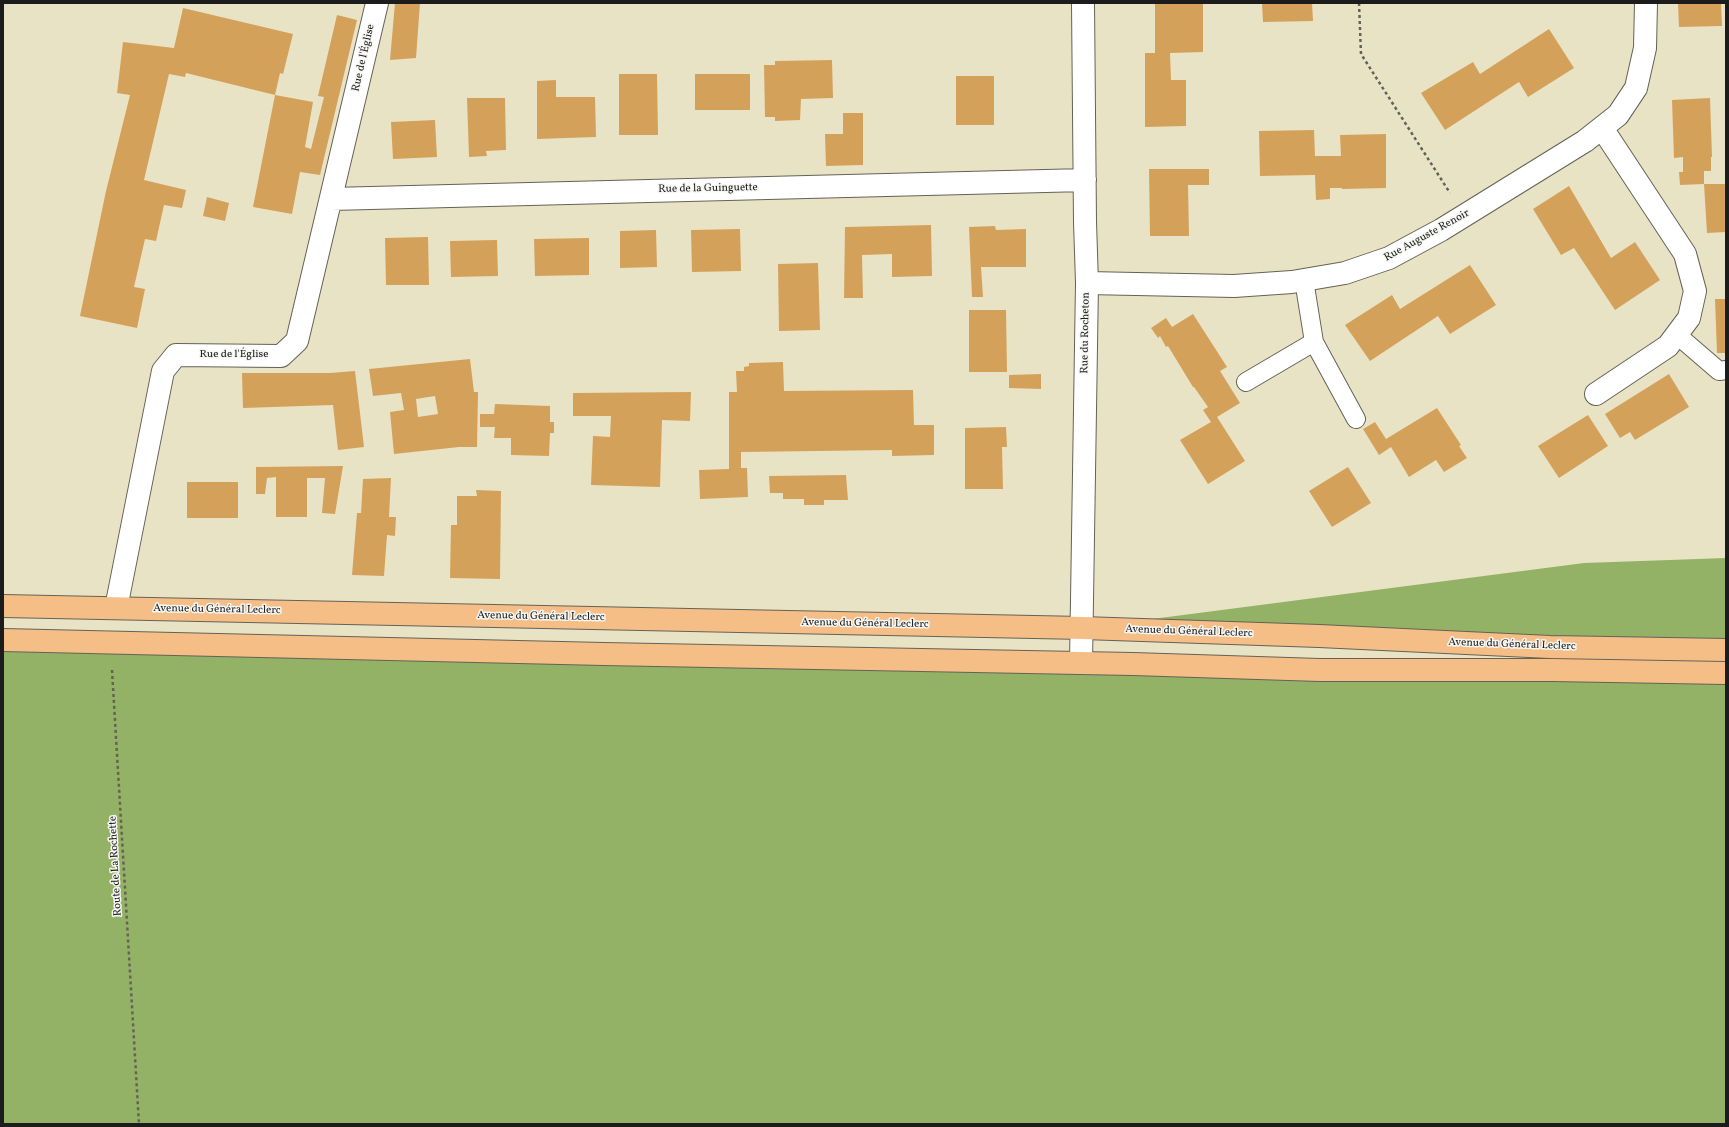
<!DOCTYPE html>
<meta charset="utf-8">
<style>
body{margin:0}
#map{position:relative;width:1729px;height:1127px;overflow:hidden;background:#e9e3c5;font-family:Vollkorn,serif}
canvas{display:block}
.frame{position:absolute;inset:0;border:4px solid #1c1c1c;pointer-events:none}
</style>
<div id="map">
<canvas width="1729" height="1127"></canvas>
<div class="frame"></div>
</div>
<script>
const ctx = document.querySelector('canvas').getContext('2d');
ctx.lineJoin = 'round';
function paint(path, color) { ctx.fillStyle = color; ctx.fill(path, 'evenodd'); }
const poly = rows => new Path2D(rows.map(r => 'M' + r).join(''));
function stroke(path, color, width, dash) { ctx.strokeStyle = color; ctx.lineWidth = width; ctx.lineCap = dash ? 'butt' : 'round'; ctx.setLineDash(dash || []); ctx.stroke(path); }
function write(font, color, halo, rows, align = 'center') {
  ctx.font = font + ' Vollkorn,serif'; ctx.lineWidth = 3; ctx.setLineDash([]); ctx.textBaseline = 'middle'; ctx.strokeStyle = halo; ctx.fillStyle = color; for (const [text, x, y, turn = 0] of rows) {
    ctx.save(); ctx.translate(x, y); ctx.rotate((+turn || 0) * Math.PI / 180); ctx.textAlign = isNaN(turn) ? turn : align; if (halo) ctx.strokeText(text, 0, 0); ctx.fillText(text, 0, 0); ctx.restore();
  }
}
const forest = poly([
 [1726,558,1726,642,1083,628,1584,563],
 [3,640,1726,675,1726,1124,3,1124]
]);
const building = poly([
 [395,3,420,3,416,58,390,60],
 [1155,3,1203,3,1203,52,1170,53,1171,80,1186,80,1186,126,1145,127,1145,53,1155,53],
 [1262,3,1312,3,1313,21,1263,22],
 [1678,3,1721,3,1722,26,1679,27],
 [183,8,293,34,283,74,280,73,275,95,313,102,305,147,311,149,324,97,318,96,337,15,357,20,320,175,300,172,292,214,253,207,275,95,186,73,185,77,169,74,144,180,186,190,182,208,164,205,156,241,145,239,134,287,145,289,137,328,80,316,106,191,130,95,117,93,123,42,174,48],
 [1549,29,1574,68,1528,97,1519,82,1445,130,1421,93,1473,62,1480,74],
 [832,60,833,98,801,99,800,120,775,121,775,117,765,117,764,65,775,65,775,61],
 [619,74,657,74,658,135,619,135],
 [695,74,750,74,750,110,695,110],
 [956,76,994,76,994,125,956,125],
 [556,80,556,97,595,97,596,137,537,139,537,81],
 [467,98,505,98,506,150,486,151,487,156,469,157],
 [1710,98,1712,157,1711,157,1711,171,1704,171,1704,184,1680,185,1679,172,1683,172,1683,157,1674,158,1672,100],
 [843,113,863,113,863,165,826,166,825,134,843,134],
 [435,120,437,157,393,159,391,122],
 [1314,130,1315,156,1341,156,1340,135,1386,134,1386,188,1342,189,1342,188,1330,188,1330,199,1316,200,1315,175,1260,176,1259,131],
 [1149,169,1209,169,1209,185,1188,185,1189,236,1150,236],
 [1704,184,1726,184,1726,232,1707,233],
 [1569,186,1611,258,1635,242,1660,280,1615,310,1574,248,1561,255,1533,209],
 [207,197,229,203,225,221,203,216],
 [931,225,932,276,892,277,892,254,862,255,863,298,844,298,845,227],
 [995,226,996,230,1026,229,1026,267,981,267,983,297,972,297,969,227],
 [740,229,741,271,692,272,691,230],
 [656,230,657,267,620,268,620,231],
 [428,237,429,285,386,285,385,238],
 [589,238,589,275,535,276,534,239],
 [497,240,498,276,451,277,450,241],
 [818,263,820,330,779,331,778,264],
 [1470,265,1496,305,1450,334,1438,316,1370,361,1345,325,1392,295,1400,309],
 [1715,299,1726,299,1726,353,1717,353],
 [969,310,1006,310,1007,372,969,372],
 [1193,314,1227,367,1220,371,1240,403,1217,417,1245,461,1208,484,1180,440,1211,422,1203,410,1208,407,1194,387,1193,387,1168,346,1166,347,1160,336,1158,338,1151,328,1166,318,1172,327],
 [470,359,474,392,478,392,477,447,459,447,394,454,390,412,404,410,401,393,373,396,369,369],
 [435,396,438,414,418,417,416,399],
 [783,362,784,391,913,390,914,425,934,425,934,455,892,456,892,450,741,452,741,468,747,468,748,497,700,499,699,470,729,469,729,392,737,392,736,371,744,371,744,367,749,366,749,363],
 [355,371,364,447,338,450,333,405,243,408,242,373,330,373],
 [1041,374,1041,389,1009,388,1009,375],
 [1669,374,1689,407,1635,440,1630,432,1620,438,1605,414],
 [691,392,690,421,662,420,660,487,591,485,593,436,610,437,611,416,573,416,573,393],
 [495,404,550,406,550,422,554,422,554,433,550,433,549,456,511,455,511,438,494,438,495,427,480,427,480,414,494,414],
 [1437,408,1461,445,1459,446,1467,458,1444,472,1436,460,1409,477,1391,447,1379,455,1363,429,1375,422,1386,439],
 [1588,415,1608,446,1559,478,1538,446],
 [1006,427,1007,447,1002,447,1003,489,965,489,965,428],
 [343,466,335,514,322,513,325,478,307,478,307,517,276,517,276,477,267,478,265,494,256,494,256,467],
 [1348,467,1371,503,1332,527,1309,491],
 [846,475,848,500,824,500,824,505,804,505,804,499,783,499,783,493,770,493,769,476],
 [391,478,389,517,396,517,395,536,387,535,384,576,352,575,357,513,361,513,363,479],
 [187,482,238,482,238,518,187,518],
 [476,490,501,491,500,579,450,578,451,525,457,525,457,496,477,496]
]);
const path = poly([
 [1359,3,1361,54,1450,193],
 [112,670,139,1124]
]);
const service = poly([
 [1304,280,1314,342,1356,419],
 [1676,334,1719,371,1726,370],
 [1246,382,1314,342]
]);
const minor = poly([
 [331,199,1085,180],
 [1087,283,1234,286,1292,282,1345,273,1389,258,1441,230,1585,141,1618,115,1636,88,1645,48,1646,3],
 [1596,394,1668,346,1689,318,1695,291,1685,254,1602,128],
 [116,608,163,371,176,355,281,356,297,341,377,3],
 [1081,663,1087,283,1085,222,1083,3]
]);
const primary = poly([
 [3,606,1083,628,1319,636,1550,647,1726,650],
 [3,640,604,654,1133,664,1320,670,1552,670,1726,673]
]);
const streetNames = [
 ["Rue de l'Église",364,58,-77],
 ["Rue de la Guinguette",708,189,-1],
 ["Rue Auguste Renoir",1427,236,-29],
 ["Rue du Rocheton",1086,333,-89],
 ["Rue de l'Église",234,355],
 ["Avenue du Général Leclerc",217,610,1],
 ["Avenue du Général Leclerc",541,617,1],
 ["Avenue du Général Leclerc",865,624,1],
 ["Avenue du Général Leclerc",1189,632,2],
 ["Avenue du Général Leclerc",1512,645,2],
 ["Route de La Rochette",116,866,-93]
];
paint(forest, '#94b265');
paint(building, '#d4a15b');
stroke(service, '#646257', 20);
stroke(minor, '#646257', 24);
stroke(primary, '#646257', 24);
stroke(path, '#646257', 2.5, [3, 3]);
stroke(service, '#fff', 18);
stroke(minor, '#fff', 22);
stroke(primary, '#f6be87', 22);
write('11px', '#1c1c1c', '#f6f6f2', streetNames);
</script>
